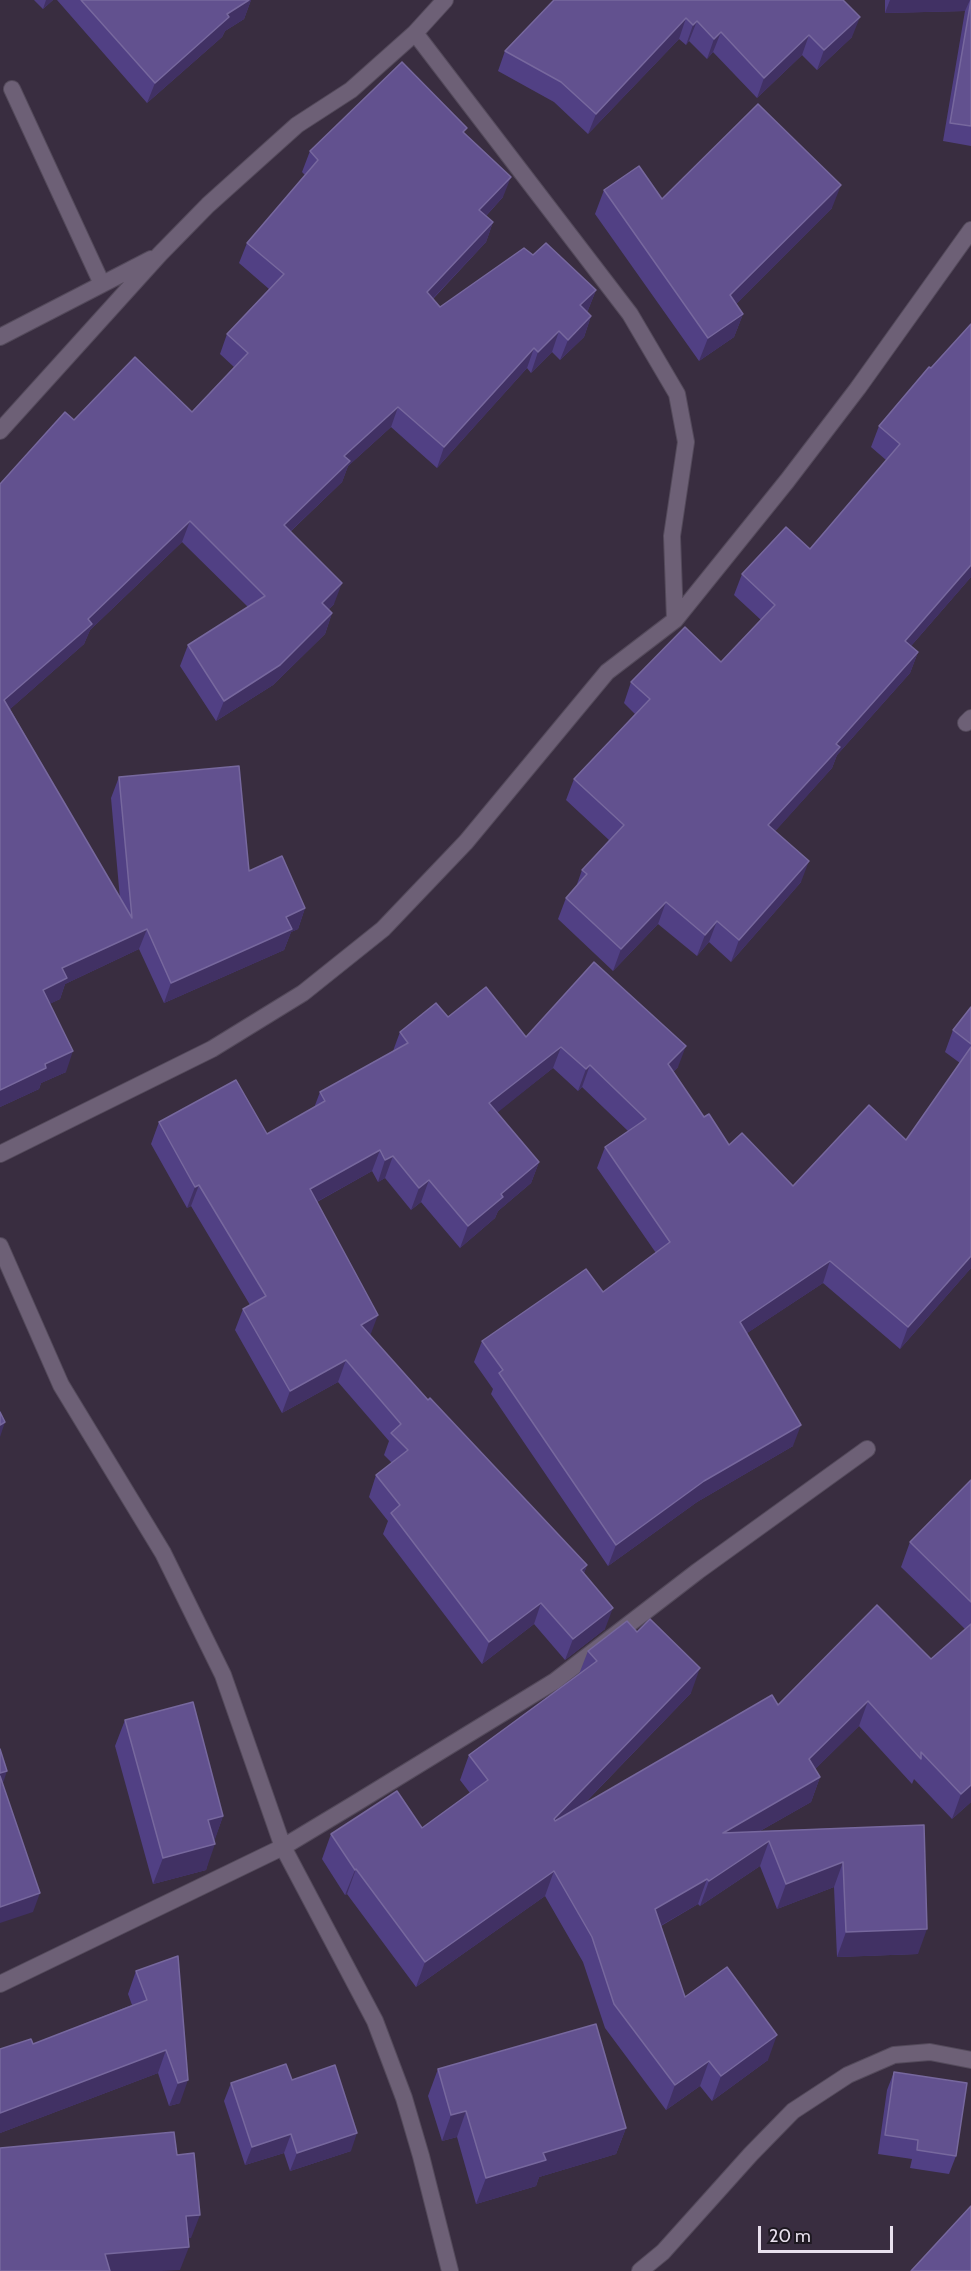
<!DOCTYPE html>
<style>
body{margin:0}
#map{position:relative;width:971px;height:2271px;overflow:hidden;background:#392d40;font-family:Cabin,sans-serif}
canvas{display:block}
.scale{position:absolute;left:758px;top:2226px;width:135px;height:27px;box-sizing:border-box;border:3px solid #e9e1ee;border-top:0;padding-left:8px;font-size:18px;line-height:21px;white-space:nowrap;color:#e9e1ee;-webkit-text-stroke:4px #1d1820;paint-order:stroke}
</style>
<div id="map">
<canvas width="971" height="2271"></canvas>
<div class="scale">20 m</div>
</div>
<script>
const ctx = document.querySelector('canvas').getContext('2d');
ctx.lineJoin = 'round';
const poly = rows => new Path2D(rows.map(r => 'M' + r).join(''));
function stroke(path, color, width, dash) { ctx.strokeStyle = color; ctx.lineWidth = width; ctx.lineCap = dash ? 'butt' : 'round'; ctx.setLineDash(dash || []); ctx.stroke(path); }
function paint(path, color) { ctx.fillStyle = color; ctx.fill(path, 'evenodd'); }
const minor = poly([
 [415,33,630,314,677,394,686,442,672,536,675,620],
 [12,89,102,284],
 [0,337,151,259],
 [0,431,160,254,208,205,297,125,351,90,415,33,445,0],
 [966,723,971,718],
 [0,1154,212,1049,303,993,383,929,466,842,607,672,675,620,787,481,858,388,971,230],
 [0,1246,61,1385,163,1553,223,1675,283,1847,375,2021,404,2098,421,2156,450,2271],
 [0,1984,283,1847,356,1803,555,1681,698,1571,867,1449],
 [640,2271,663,2252,751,2154,793,2111,848,2075,894,2055,930,2052,971,2060]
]);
const wall = poly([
 [34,0,53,0,43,9],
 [57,0,251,0,244,19,225,31,222,37,147,103],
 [554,0,852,37,817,70,802,55,757,98,713,52,707,59,689,41,686,45,679,39,588,134,554,102,498,71,505,51],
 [885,0,971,0,971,146,943,141,965,11,885,13],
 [465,134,503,197,486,216,493,222,486,242,433,299,440,307,533,255,596,290,588,310,587,312,591,316,584,337,560,360,552,352,531,373,527,368,437,468,391,427,348,466,342,482,290,532,334,604,328,610,332,613,325,634,273,685,216,721,180,666,188,645,248,607,182,542,90,630,84,644,10,709,120,899,111,798,119,777,249,871,305,908,298,929,291,932,284,950,164,1003,139,949,65,984,60,999,49,1004,66,1072,41,1083,39,1089,0,1107,0,484,74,420,192,412,234,367,220,354,227,334,269,289,239,263,247,243,305,175,302,172,310,151],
 [604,190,662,199,832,208,736,304,743,314,734,337,699,361,595,214],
 [929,367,971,577,911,646,918,652,910,673,837,755,832,768,775,831,801,882,731,962,709,942,697,956,658,924,613,971,558,919,566,898,576,887,582,870,609,840,566,800,574,779,635,714,624,703,631,682,721,662,761,620,734,595,742,574,810,549,886,460,871,447,879,426],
 [971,1007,971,1268,900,1349,823,1283,747,1333,793,1446,697,1502,608,1566,491,1394,493,1389,474,1362,482,1341,603,1292,656,1253,597,1168,605,1147,628,1131,582,1087,578,1091,553,1068,497,1112,539,1162,531,1183,498,1211,495,1218,460,1248,421,1202,411,1210,385,1178,378,1182,372,1171,317,1202,370,1336,428,1400,587,1565,584,1573,605,1629,565,1660,534,1624,482,1664,383,1534,388,1521,369,1497,376,1475,392,1463,384,1455,389,1441,338,1382,282,1413,235,1330,243,1309,250,1305,191,1206,187,1208,151,1144,159,1122,267,1134,314,1108,320,1092,393,1051,400,1032,448,1017,526,1037,678,1067,673,1072,704,1117,729,1145,793,1186,906,1140,960,1063,945,1052,953,1030],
 [971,1480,971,1802,952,1819,914,1779,912,1784,859,1726,815,1769,820,1777,811,1802,760,1831,924,1825,918,1954,837,1957,834,1887,777,1909,760,1866,700,1906,698,1904,661,1926,685,1997,768,2060,712,2101,700,2086,666,2110,605,2028,583,1962,545,1896,416,1987,347,1894,345,1895,322,1859,331,1834,422,1828,470,1793,460,1780,469,1755,579,1674,588,1651,637,1632,691,1693,583,1805,778,1705,931,1659,965,1629,901,1567,910,1542],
 [125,1720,223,1816,214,1841,206,1870,153,1884,115,1746],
 [178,1956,180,2103,169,2106,158,2073,0,2133,0,2049,33,2044,132,2005,128,1994,136,1971],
 [438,2069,626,2128,616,2154,539,2177,536,2186,476,2204,457,2137,442,2141,428,2096],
 [894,2072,956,2156,949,2174,910,2168,912,2159,878,2154,887,2090],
 [292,2080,351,2151,290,2171,284,2153,245,2165,224,2101,231,2083]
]);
const shadedWall = poly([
 [46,0,53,0,43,9],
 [249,0,251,0,244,19,225,31,222,37,147,103,155,83,227,14],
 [890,0,970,0,965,11,885,13],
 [860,17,852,37,817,70,824,50],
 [686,18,679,39,588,134,596,114],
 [697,21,689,41,686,45,693,25],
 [721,32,713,52,707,59,714,39],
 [809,35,802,55,757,98,764,78],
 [511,177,503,197,472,231,479,210],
 [841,185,832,208,721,319,730,295],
 [493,222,486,242,420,312,427,292],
 [596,290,588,310,573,325,580,305],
 [743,314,734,337,699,361,708,338],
 [591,316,584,337,560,360,568,340],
 [559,331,552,352,531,373,538,352],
 [534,348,527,368,437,468,444,447],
 [398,407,391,427,348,466,342,482,276,545,284,525,344,456],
 [190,521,182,542,90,630,84,644,0,718,4,700,88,619],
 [971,565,971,577,897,662,905,641],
 [342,583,334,604,314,623,322,603],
 [332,613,325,634,273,685,216,721,224,701],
 [918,652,910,673,837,755,832,768,761,847,768,825,836,744],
 [809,861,801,882,731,962,739,940],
 [666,902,658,924,613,971,621,949],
 [305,908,298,929,291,932,284,950,164,1003,171,983,286,917],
 [717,921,709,942,697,956,705,935],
 [147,929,139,949,65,984,60,999,35,1011,43,990,62,968],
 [686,1046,678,1067,660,1086,668,1064],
 [561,1047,553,1068,482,1125,489,1103],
 [73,1051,66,1072,41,1083,39,1089,0,1107,0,1090,45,1064],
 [590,1065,582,1087,578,1091,586,1069],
 [380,1150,372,1171,302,1210,310,1189],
 [393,1156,385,1178,378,1182,385,1160],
 [539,1162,531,1183,498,1211,495,1218,460,1248,468,1226,501,1194],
 [429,1180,421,1202,411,1210,419,1188],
 [199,1185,191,1206,187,1208,195,1187],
 [971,1256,971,1268,900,1349,908,1327],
 [830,1261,823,1283,732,1343,740,1322],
 [378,1315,370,1336,361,1325],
 [346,1360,338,1382,282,1413,290,1391],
 [5,1422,0,1437,0,1425],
 [801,1425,793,1446,697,1502,608,1566,616,1545,704,1481],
 [587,1565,579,1587,581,1570],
 [541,1603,534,1624,482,1664,489,1642],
 [613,1608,605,1629,565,1660,573,1639],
 [700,1668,691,1693,545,1844,554,1819],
 [868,1701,859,1726,800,1784,809,1759],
 [7,1771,1,1789,0,1789,0,1773],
 [820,1777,811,1802,714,1857,723,1833],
 [971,1785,971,1802,952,1819,961,1794],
 [223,1816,214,1842,208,1820],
 [769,1841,760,1866,700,1906,709,1881],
 [215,1844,206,1870,153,1884,163,1858],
 [843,1862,834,1887,777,1909,786,1884],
 [356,1869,347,1894,345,1895,355,1870],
 [554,1871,545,1896,416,1987,425,1962],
 [707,1879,698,1904,646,1934,655,1909],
 [40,1893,33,1912,0,1923,0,1907],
 [927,1929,918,1954,837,1957,846,1932],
 [777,2035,768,2060,712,2101,721,2076],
 [166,2050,158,2073,0,2133,0,2113],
 [709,2061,700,2086,666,2110,675,2085],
 [188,2080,180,2103,169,2106,178,2083],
 [466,2111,457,2137,442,2141,451,2115],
 [626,2128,616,2154,539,2177,536,2186,476,2204,486,2178,543,2153],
 [357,2133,351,2151,290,2171,297,2153],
 [291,2134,284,2153,245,2165,252,2147],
 [200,2215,191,2238,178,2239,186,2216],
 [189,2247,180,2270,162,2271,99,2271,105,2254]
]);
const building = poly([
 [81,0,249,0,227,14,229,17,155,83,81,0],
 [554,0,843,0,860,17,824,50,809,35,764,78,721,32,714,39,697,21,693,25,686,18,596,114,561,82,505,51,554,0],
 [971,0,971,126,950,123,971,0],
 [402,62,467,128,463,132,511,177,479,210,493,222,427,292,440,307,524,248,533,255,546,243,596,290,580,305,591,316,568,340,559,331,538,352,534,348,444,447,398,407,344,456,350,461,284,525,342,583,322,603,332,613,280,665,224,701,188,645,265,596,190,521,88,619,92,624,4,700,132,918,119,777,239,766,249,871,282,856,305,908,286,917,292,929,171,983,147,929,62,968,67,978,43,990,73,1051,45,1064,46,1068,0,1090,0,484,65,412,74,420,135,357,192,412,248,353,227,334,284,274,247,243,318,160,310,151,402,62],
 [758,104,841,185,730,295,743,314,708,338,604,190,639,166,662,199,758,104],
 [971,324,971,565,905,641,918,652,836,744,840,747,768,825,809,861,739,940,717,921,705,935,666,902,621,949,566,898,587,874,582,870,624,825,574,779,650,699,631,682,685,627,721,662,775,605,742,574,786,527,810,549,900,444,879,426,929,367,931,368,971,324],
 [594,962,686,1046,668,1064,704,1117,709,1114,729,1145,742,1133,793,1186,869,1105,906,1140,971,1047,971,1256,908,1327,830,1261,740,1322,801,1425,704,1481,616,1545,499,1373,503,1370,482,1341,586,1269,603,1292,670,1242,605,1147,646,1119,590,1065,586,1069,561,1047,489,1103,539,1162,501,1194,503,1197,468,1226,429,1180,419,1188,393,1156,385,1160,380,1150,310,1189,378,1315,361,1325,428,1400,430,1398,587,1565,581,1570,613,1608,573,1639,541,1603,489,1642,391,1513,400,1505,376,1475,408,1450,391,1433,401,1424,346,1360,290,1391,243,1309,266,1296,199,1185,195,1187,159,1122,236,1080,267,1134,325,1101,320,1092,408,1043,400,1032,436,1003,448,1017,486,987,526,1037,594,962],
 [971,1007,971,1044,953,1030,971,1007],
 [0,1412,5,1422,0,1425,0,1412],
 [971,1480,971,1602,910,1542,971,1480],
 [877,1605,931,1659,971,1624,971,1785,961,1794,921,1752,921,1759,868,1701,809,1759,820,1777,723,1833,924,1825,927,1929,846,1932,843,1862,786,1884,769,1841,709,1881,707,1879,655,1909,685,1997,727,1967,777,2035,721,2076,709,2061,675,2085,614,2004,592,1937,554,1871,425,1962,356,1869,355,1870,331,1834,397,1791,422,1828,488,1780,469,1755,597,1661,588,1651,627,1621,637,1632,650,1619,700,1668,554,1819,555,1821,772,1695,778,1705,877,1605],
 [193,1702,223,1816,208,1820,215,1844,163,1858,125,1720,193,1702],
 [0,1749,7,1771,0,1773,0,1749],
 [0,1776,40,1893,0,1907,0,1776],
 [178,1956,188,2080,178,2083,166,2050,0,2113,0,2049,31,2039,33,2044,147,2000,136,1971,178,1956],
 [596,2024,626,2128,543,2153,546,2160,486,2178,466,2111,451,2115,438,2069,596,2024],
 [286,2064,292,2080,335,2065,357,2133,297,2153,291,2134,252,2147,231,2083,286,2064],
 [894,2072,967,2083,956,2156,917,2150,918,2140,885,2135,894,2072],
 [174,2132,177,2155,194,2153,200,2215,186,2216,189,2247,105,2254,110,2271,0,2271,0,2148,174,2132],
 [971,2206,971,2271,911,2271,971,2206]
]);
stroke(minor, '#544a5b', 18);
stroke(minor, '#6d6076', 16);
paint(wall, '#514084');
paint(shadedWall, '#413164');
paint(building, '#62518f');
stroke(building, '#77689e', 1.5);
</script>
